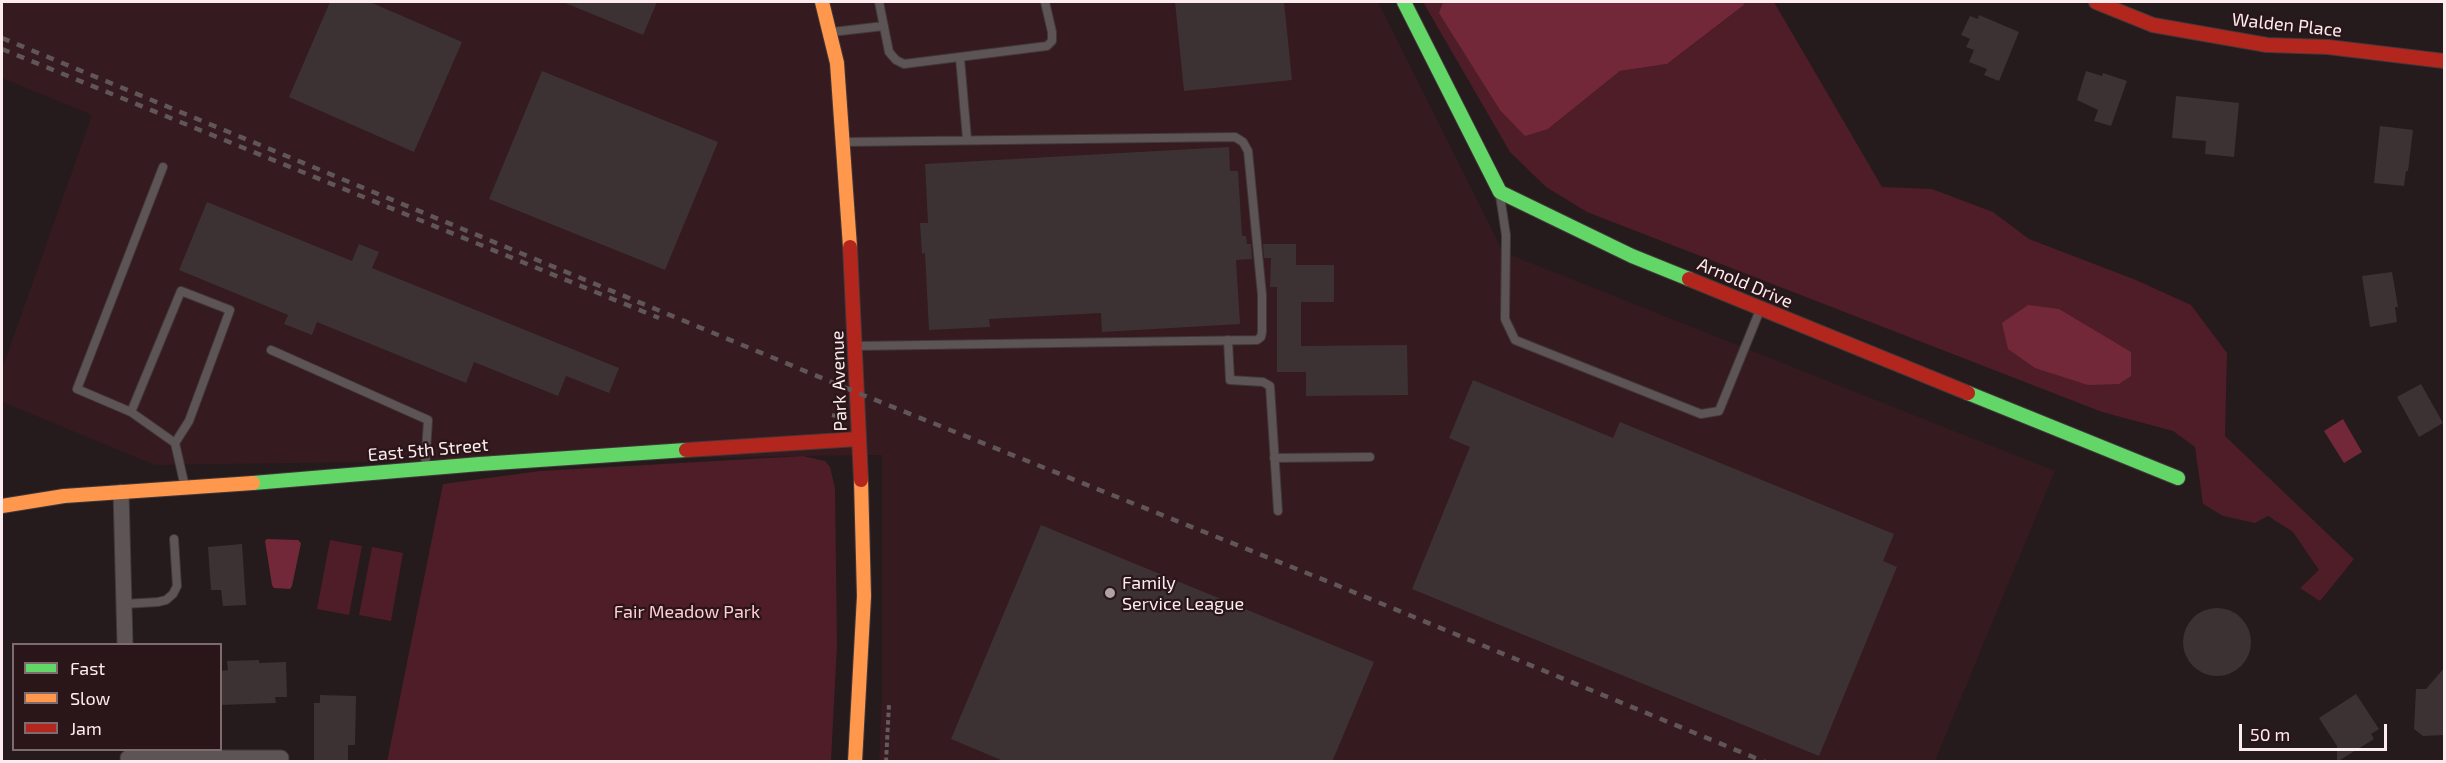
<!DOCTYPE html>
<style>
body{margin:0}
#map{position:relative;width:2446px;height:763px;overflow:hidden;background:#251a1c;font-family:"Exo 2",sans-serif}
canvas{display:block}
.frame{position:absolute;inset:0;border:3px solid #fcecee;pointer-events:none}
.legend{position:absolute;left:12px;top:643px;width:210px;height:108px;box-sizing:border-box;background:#2a1519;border:2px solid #7e6b6e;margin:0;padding:8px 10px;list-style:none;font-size:18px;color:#fcecee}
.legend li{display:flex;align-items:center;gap:12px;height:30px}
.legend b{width:30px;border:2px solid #7e6b6e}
.scale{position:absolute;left:2239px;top:724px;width:148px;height:27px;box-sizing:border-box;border:3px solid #fcecee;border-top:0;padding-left:8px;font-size:18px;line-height:21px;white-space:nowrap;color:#fcecee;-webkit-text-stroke:4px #2a1519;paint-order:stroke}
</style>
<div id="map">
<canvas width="2446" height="763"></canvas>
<div class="frame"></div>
<ul class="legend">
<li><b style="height:8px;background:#63d668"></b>Fast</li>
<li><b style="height:8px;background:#ff974d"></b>Slow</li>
<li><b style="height:8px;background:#b3261e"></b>Jam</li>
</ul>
<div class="scale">50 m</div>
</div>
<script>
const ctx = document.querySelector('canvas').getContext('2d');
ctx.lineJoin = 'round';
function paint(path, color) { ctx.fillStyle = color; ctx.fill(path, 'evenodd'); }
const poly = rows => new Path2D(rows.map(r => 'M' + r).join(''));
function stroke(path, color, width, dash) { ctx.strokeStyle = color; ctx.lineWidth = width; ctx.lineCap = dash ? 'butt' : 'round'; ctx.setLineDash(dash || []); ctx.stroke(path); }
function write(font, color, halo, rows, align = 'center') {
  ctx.font = font + ' "Exo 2",sans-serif'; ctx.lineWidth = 4.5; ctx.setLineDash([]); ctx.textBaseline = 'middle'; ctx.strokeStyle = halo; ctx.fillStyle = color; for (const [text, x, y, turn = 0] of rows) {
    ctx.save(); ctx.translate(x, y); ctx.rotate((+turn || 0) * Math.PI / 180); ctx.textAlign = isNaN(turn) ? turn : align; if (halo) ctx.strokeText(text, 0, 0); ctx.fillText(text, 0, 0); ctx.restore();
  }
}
const built = poly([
 [2,2,1378,2,1503,252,2055,471,1935,761,879,761,882,690,882,455,155,465,2,402,2,369,92,115,2,78]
]);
const green = poly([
 [1423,2,1443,2,1440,13,1548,129,1620,71,1667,64,1743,6,1744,2,1774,2,1882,187,1932,189,1993,212,2029,239,2136,280,2191,305,2227,353,2225,436,2354,559,2320,601,2300,588,2319,570,2293,532,2268,516,2255,523,2223,516,2203,504,2195,447,2173,431,2102,412,1587,212,1546,187,1510,152],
 [803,456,825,461,830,467,835,488,837,645,831,761,387,762,443,484,540,471],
 [330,540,362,546,349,615,317,609],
 [372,547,403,553,391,621,359,615]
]);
const water = poly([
 [1443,2,1744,2,1744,5,1667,64,1620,71,1548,129,1525,136,1500,110,1439,13],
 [2028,305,2059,309,2131,352,2131,376,2119,384,2088,385,2035,368,2008,349,2002,323],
 [2343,419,2362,452,2344,463,2324,431],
 [267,539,298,540,301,543,292,586,290,589,274,588,272,585,265,541]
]);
const building = poly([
 [330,2,370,2,462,42,414,152,289,97],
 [563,2,657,2,643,35],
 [1175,2,1284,2,1292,80,1184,91],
 [1979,15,2019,32,1999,81,1984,75,1987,69,1969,62,1974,50,1966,47,1970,39,1961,35,1970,16,1978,19],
 [542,71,718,142,665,270,489,199],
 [2086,71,2102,76,2103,73,2127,81,2111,126,2094,121,2098,110,2077,100],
 [2176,96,2239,103,2234,157,2205,154,2206,141,2172,138],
 [2380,126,2413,130,2408,171,2406,171,2404,186,2374,183],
 [1229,147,1230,171,1238,171,1242,236,1246,236,1247,244,1251,244,1252,259,1236,260,1240,324,1102,332,1101,313,989,319,990,327,929,330,925,253,922,254,920,223,928,223,925,164],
 [207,202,352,261,359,244,379,252,372,268,619,368,609,393,566,376,558,396,474,362,466,383,317,322,312,335,284,324,288,315,179,270],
 [1263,244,1296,244,1296,265,1334,265,1334,302,1301,302,1301,346,1407,345,1408,395,1306,396,1306,372,1277,372,1277,287,1270,287,1271,258,1264,258],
 [2392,272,2398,307,2395,307,2397,322,2370,327,2362,276],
 [1473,380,1613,438,1620,422,1894,534,1883,561,1897,567,1819,756,1412,589,1470,447,1449,438],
 [2421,384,2443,423,2419,437,2397,397],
 [1041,525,1374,662,1332,762,1006,762,951,739],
 [242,544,246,605,223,606,221,590,211,590,208,547],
 '2183 642a34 34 0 1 1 68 0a34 34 0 1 1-68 0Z',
 [259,660,259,663,286,662,287,697,275,697,276,703,220,705,220,671,228,670,227,661],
 [2445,667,2445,735,2423,736,2414,729,2416,689,2426,689],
 [2356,694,2379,729,2371,734,2374,739,2337,762,2337,746,2319,718],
 [320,695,356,696,355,745,348,745,348,762,314,762,314,703,320,703]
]);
const path = poly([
 [832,415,840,417],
 [886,762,889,704]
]);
const lane = poly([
 [879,2,889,52,896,60,904,64,1047,46,1052,41,1052,32,1045,2],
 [832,32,884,26],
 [960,58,967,139],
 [847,142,1235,137,1243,142,1248,151,1262,295,1262,332,1261,337,1257,340,857,346],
 [1500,196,1506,235,1505,319,1515,340,1701,414,1719,411,1760,310],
 [1228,340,1230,380,1263,382,1270,386,1278,511],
 [271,350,428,420,425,468],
 [131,412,77,389,163,167],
 [175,443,189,421,230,310,181,291,131,412,175,443,185,487],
 [1274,458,1370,457],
 [124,604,158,602,166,600,173,594,177,586,174,539]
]);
const street = poly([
 [121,492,125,644],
 [128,758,281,758]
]);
const fast = poly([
 [1404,2,1500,192,1632,256,1689,279],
 [1968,393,2178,478],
 [253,483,480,464,686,450]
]);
const slow = poly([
 [822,2,837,63,850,247],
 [2,506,64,496,253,483],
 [855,762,864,596,861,480]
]);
const jam = poly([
 [2096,2,2153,25,2267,45,2328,47,2444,61],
 [850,247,861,480],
 [1689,279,1968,393],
 [686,450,858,439]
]);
const rail = poly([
 [2,38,858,393,1334,584,1765,762],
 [2,49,659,318]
]);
const markers = [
 [1110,593,6,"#b1a2a4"]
];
const streetNames = [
 ["Walden Place",2287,25,6],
 ["Arnold Drive",1745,283,23],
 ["Park Avenue",839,381,-92],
 ["East 5th Street",428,450,-5]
];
const poiNames = [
 ["Family",1122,583],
 ["Service League",1122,604]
];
const parkNames = [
 ["Fair Meadow Park",687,612]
];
paint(built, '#351a1f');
paint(green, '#4e1d28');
paint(water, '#722839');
paint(building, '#3c3234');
stroke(lane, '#413839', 10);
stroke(street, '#413839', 17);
stroke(fast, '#413839', 16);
stroke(slow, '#413839', 16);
stroke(jam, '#413839', 16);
stroke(path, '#645b5d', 4, [4.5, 3]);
stroke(lane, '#5d5455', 8);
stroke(street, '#5d5455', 15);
stroke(fast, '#63d668', 14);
stroke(slow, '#ff974d', 14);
stroke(jam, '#b3261e', 14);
stroke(rail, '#605658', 4.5, [8, 8]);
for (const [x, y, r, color] of markers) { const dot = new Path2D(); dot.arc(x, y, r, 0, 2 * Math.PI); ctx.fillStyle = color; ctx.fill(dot); stroke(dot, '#2a1519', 2); }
write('18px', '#fcecee', '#2a1519', streetNames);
write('18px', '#fcecee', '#2a1519', poiNames, 'left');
write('18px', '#ffcdd3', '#2a1519', parkNames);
</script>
